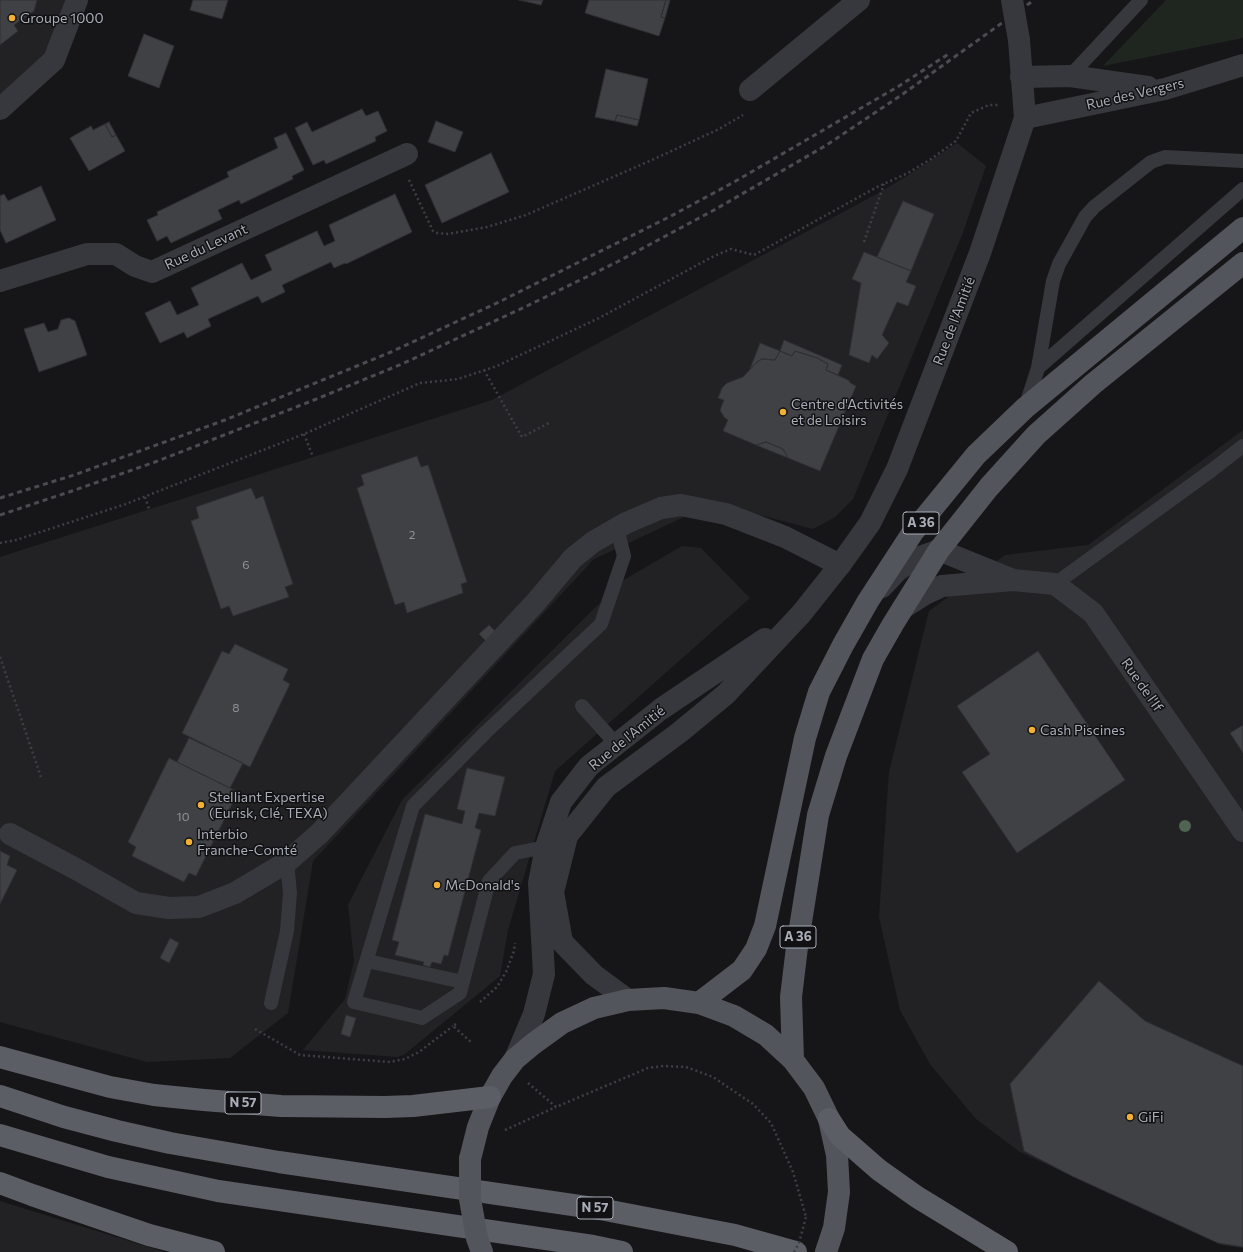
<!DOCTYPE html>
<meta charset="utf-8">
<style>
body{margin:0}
canvas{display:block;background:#161618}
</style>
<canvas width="1243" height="1252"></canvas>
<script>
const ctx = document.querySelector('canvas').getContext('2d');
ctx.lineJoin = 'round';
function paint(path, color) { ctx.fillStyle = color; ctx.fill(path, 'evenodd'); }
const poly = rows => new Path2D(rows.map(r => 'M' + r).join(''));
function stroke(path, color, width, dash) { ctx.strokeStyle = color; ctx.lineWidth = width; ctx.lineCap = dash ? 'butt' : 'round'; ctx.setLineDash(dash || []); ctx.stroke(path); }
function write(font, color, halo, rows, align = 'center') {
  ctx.font = font + ' Commissioner,sans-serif'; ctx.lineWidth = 3; ctx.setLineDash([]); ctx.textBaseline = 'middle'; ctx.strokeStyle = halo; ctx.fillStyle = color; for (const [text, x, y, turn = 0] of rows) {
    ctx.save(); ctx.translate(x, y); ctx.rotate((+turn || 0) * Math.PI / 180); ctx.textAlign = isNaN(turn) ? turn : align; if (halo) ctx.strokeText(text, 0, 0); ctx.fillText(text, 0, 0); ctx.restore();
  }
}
const built = poly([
 [0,0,77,0,54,60,0,109],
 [957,143,986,166,962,235,853,499,835,517,813,529,714,503,594,559,313,861,288,1013,230,1058,147,1062,0,1022,0,557,492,400,875,195,907,176],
 [1243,430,1243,1248,1222,1245,1020,1152,976,1119,930,1064,900,1010,879,917,889,772,929,611,1005,555,1088,545],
 [682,546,701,548,750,598,555,771,508,930,500,976,405,1054,398,1057,303,1050,345,999,354,961,348,905,402,800,622,581],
 [0,1201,145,1246,165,1252,0,1252]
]);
const green = poly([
 [1166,0,1243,0,1243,38,1103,66]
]);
const building = poly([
 [0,0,37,0,34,11,14,25,18,31,0,45,0,0],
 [193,0,228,0,222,19,190,10,193,0],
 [519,0,543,0,541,5,519,0],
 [589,0,666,0,661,17,665,18,659,36,585,13,589,0],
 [666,0,670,0,665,18,661,17,666,0],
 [144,34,174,46,159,88,128,76,144,34],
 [606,69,648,79,639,120,617,115,615,121,595,117,606,69],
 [362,109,366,116,378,111,387,131,375,137,376,141,326,164,324,160,313,165,295,128,307,122,312,132,362,109],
 [617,115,639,120,637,126,615,121,617,115],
 [436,121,463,132,455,152,428,142,436,121],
 [109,122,116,135,112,137,105,124,109,122],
 [105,124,112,137,116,135,125,151,89,171,70,138,91,126,93,130,105,124],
 [286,133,304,170,292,176,293,179,241,204,239,200,218,210,222,219,171,243,167,236,157,241,147,220,158,215,157,212,229,177,227,172,278,148,274,138,286,133],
 [491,153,509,192,442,223,425,185,491,153],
 [41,186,56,220,6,243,0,230,0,196,4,194,8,201,41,186],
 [395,194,412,232,346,264,345,263,334,268,331,262,282,285,285,292,262,303,258,296,208,319,211,326,187,338,184,332,160,343,145,313,170,301,177,315,199,305,191,288,242,263,251,280,272,270,265,255,317,231,324,246,335,241,329,225,395,194],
 [903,201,934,214,911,271,877,257,903,201],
 [864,252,911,271,906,282,916,286,908,306,897,302,882,335,889,343,877,359,872,355,869,363,849,355,861,283,852,279,864,252],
 [69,318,75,321,87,355,39,372,24,329,44,323,48,332,58,329,61,320,69,318],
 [784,340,842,365,838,375,826,370,828,364,817,358,795,351,792,356,780,351,784,340],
 [760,343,780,351,775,360,762,359,757,362,750,369,760,343],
 [780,351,792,356,795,351,817,358,828,364,826,370,850,381,849,382,856,386,820,471,788,458,783,449,766,442,756,445,723,431,728,420,724,417,720,410,724,400,718,398,722,388,727,383,743,377,757,362,762,359,775,360,780,351],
 [766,442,783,449,788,458,756,445,766,442],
 [417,456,421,467,428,465,467,582,461,584,463,593,407,613,404,602,395,605,357,488,364,485,361,475,417,456],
 [251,488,256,499,263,496,293,584,285,587,289,597,233,616,229,606,221,609,191,521,199,518,196,507,251,488],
 [489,625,495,631,486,641,479,634,489,625],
 [235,644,288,669,283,680,290,684,250,767,182,733,222,651,229,654,235,644],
 [1038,651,1125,780,1017,853,962,772,990,754,957,706,1038,651],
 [1243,725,1243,753,1230,733,1243,725],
 [189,738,243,763,230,788,177,762,189,738],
 [169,758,238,792,196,876,189,873,184,882,132,856,136,847,128,842,169,758],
 [467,768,505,777,495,816,479,813,475,828,481,830,448,956,444,955,441,964,432,962,430,967,423,965,424,962,395,955,399,942,392,940,425,814,462,824,465,811,457,809,467,768],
 [0,851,10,856,7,865,17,870,0,904,0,851],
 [170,938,179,943,169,963,160,958,170,938],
 [1099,981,1145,1021,1243,1066,1243,1247,1218,1243,1072,1176,1024,1151,1010,1084,1099,981],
 [346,1015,356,1018,350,1037,341,1034,346,1015]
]);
const path = poly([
 [409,180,433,231,437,233,448,234,487,227,526,215,652,160,719,129,743,115],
 [864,242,884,184],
 [484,370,522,437,551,422],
 [304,434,313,457],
 [145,497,149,509],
 [0,543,16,540,126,504,304,434,420,383,458,379,497,366,599,318,714,256,731,249,754,255,877,187,908,173,931,159,956,141,971,113,989,105,1000,105],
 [0,657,41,777],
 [480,1002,497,987,506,972,514,951,515,943],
 [456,1024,453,1026,471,1042],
 [255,1029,300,1055,390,1062,405,1059,419,1052,453,1026],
 [528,1083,556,1107,648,1068,664,1066,686,1067,713,1077,753,1104,771,1123,793,1172,806,1217],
 [505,1130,556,1107]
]);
const service = poly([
 [1070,76,1141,0],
 [1038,368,1243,189],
 [1026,405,1038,368,1053,281,1059,264,1085,217,1094,207,1151,162,1165,157,1243,161],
 [1055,584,1212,470,1243,446],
 [582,706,616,744],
 [546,847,515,853,489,881,460,993,422,1018,354,1002,413,806,486,732,601,624,624,556,617,528],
 [367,961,463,982],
 [271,1003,287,931,290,893,287,862]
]);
const minor = poly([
 [1021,77,1070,76,1148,87],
 [750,90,859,0],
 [0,109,54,60,77,0],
 [1025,118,1165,89,1243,65],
 [0,281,87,254,116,254,135,266,152,272,407,154],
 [1013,580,1055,584,1093,613,1243,831],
 [882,587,898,570,917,558,939,550,1013,580,942,586,925,594,903,608],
 [10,834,78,870,136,903,169,908,199,907,235,893,287,862,320,833,536,602,573,558,593,542,626,523,661,508,681,505,726,514,785,537,840,565]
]);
const tertiary = poly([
 [628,1000,594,975,562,942,553,892,567,836,606,787,680,732,726,694,801,614,840,565,870,523,897,469,980,253,1025,118,1019,40],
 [515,1059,534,1014,544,974,539,883,546,847,561,802,589,766,661,709,765,639]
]);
const primary = poly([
 [699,1003,742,970,756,949,765,926,805,738,819,692,843,645,868,601,913,532,976,455,1025,408,1243,228],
 [793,1060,791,997,797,947,818,815,836,756,873,659,893,624,939,550,989,487,1036,435,1093,384,1243,263],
 [470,1159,478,1127,490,1097,502,1076,515,1059,533,1044,562,1023,594,1008,628,1000,664,998,699,1003,734,1016,766,1035,793,1060,814,1088,829,1119,837,1155,839,1192,834,1228,826,1252]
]);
const trunk = poly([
 [0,1057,110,1087,154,1095,204,1100,281,1106,385,1107,413,1106,490,1097],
 [0,1096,64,1117,117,1131,170,1143,279,1162,600,1209,735,1235,796,1252],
 [829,1119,840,1136,879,1170,917,1197,1007,1252],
 [0,1135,108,1167,218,1191,593,1246,622,1252],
 [0,1183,32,1195,149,1235,214,1252]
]);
const rail = poly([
 [0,498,74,475,225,420,391,352,499,302,671,216,734,182,899,86,950,53],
 [0,515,72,491,155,462,314,400,402,364,527,306,617,262,716,209,825,146,900,96,1034,0]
]);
const pathBridge = poly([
 [794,1252,799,1243,806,1217]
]);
const tertiaryBridge = poly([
 [1012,0,1019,40]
]);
const primaryBridge = poly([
 [470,1159,470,1199,477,1238,482,1252]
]);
const trees = [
 [1185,826]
];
const markers = [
 [12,18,4,"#f2b134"],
 [783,412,4,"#f2b134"],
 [1032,730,4,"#f2b134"],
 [201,805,4,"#f2b134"],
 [189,842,4,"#f2b134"],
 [437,885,4,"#f2b134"],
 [1130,1117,4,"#f2b134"]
];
const numberNames = [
 ["2",412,535],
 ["6",246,565],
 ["8",236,708],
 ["10",183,817]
];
const shields = [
 [921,523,36],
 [798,937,36],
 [243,1103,36],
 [595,1208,36]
];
const shieldNames = [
 ["A 36",921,523],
 ["A 36",798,937],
 ["N 57",243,1103],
 ["N 57",595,1208]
];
const poiNames = [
 ["Groupe 1000",20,18],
 ["Centre d'Activités",791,404],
 ["et de Loisirs",791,420],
 ["Cash Piscines",1040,730],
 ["Stelliant Expertise",209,797],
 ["(Eurisk, Clé, TEXA)",209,813],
 ["Interbio",197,834],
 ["Franche-Comté",197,850],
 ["McDonald's",445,885],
 ["GiFi",1138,1117]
];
const streetNames = [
 ["Rue des Vergers",1135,94,-13],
 ["Rue du Levant",206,247,-25],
 ["Rue de l'Amitié",954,321,-69],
 ["Rue de l'If",1142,685,55],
 ["Rue de l'Amitié",627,738,-39]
];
paint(built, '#222225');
paint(green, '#1e261f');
paint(building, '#404145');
stroke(building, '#303034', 1);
stroke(path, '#3d3f44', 2.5, [2, 3]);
stroke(service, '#37383d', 14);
stroke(minor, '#37383d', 22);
stroke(tertiary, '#37383d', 22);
stroke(primary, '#53555c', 22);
stroke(trunk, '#5b5e65', 22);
stroke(rail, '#4a4c52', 3, [5, 4]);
stroke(pathBridge, '#3d3f44', 2.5, [2, 3]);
stroke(tertiaryBridge, '#37383d', 22);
stroke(primaryBridge, '#53555c', 22);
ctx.fillStyle = '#506452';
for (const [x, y] of trees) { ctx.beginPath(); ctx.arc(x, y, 6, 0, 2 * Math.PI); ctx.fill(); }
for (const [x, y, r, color] of markers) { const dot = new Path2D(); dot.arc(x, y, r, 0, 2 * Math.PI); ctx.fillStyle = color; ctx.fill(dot); stroke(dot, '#111113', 1.5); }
write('12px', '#8e929b', null, numberNames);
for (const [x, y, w] of shields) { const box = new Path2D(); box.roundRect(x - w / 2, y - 11, w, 22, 3); ctx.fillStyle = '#111113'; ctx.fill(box); stroke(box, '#a8adb8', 1); }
write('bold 13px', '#a8adb8', null, shieldNames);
write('14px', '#a8adb8', '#111113', poiNames, 'left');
write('14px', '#a8adb8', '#111113', streetNames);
</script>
